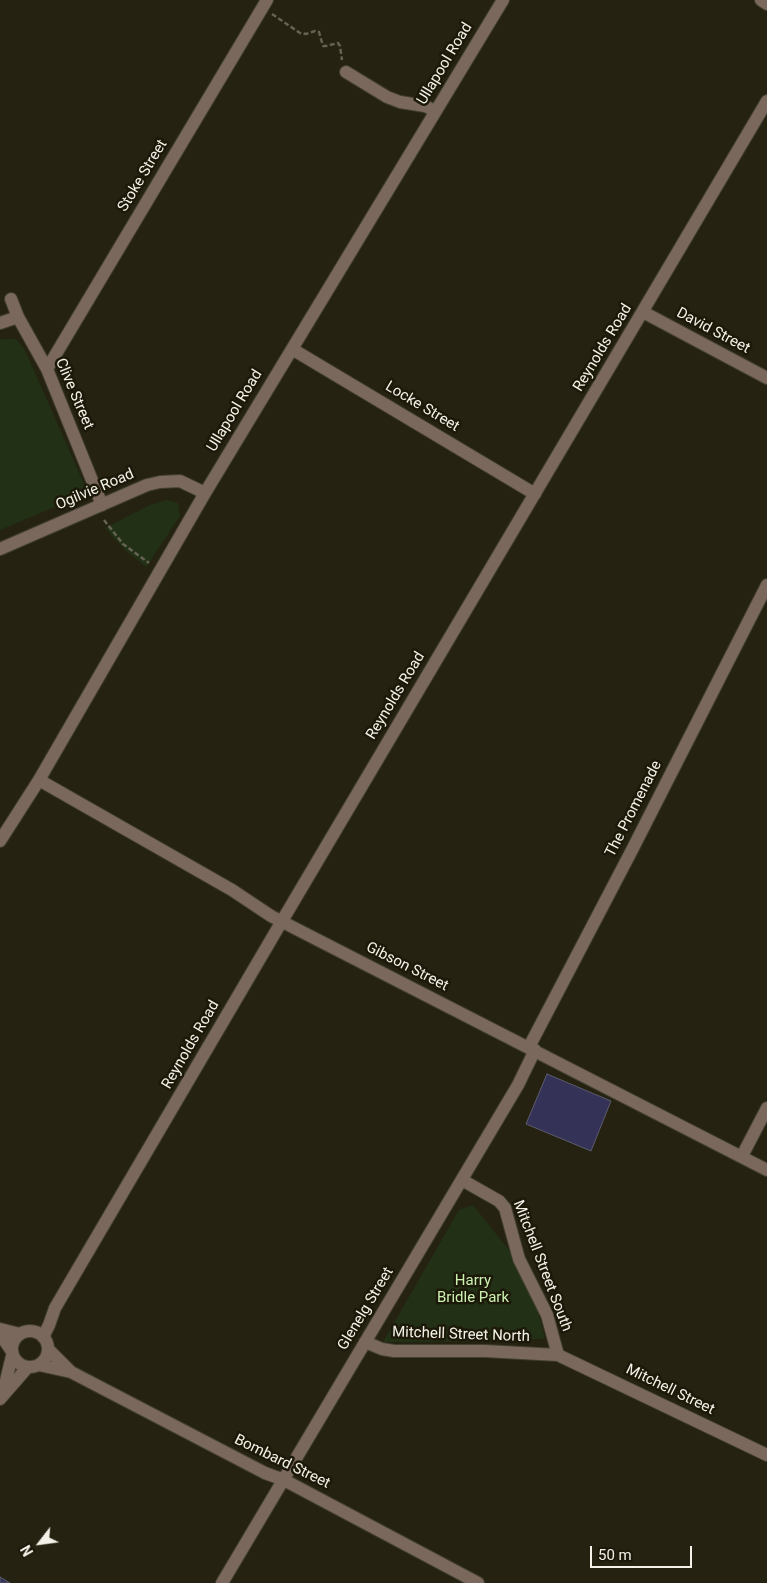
<!DOCTYPE html>
<style>
body{margin:0}
#map{position:relative;width:767px;height:1583px;overflow:hidden;background:#252212;font-family:Roboto,sans-serif}
canvas{display:block}
.north{position:absolute;left:15px;top:1518px;width:50px;height:50px;-webkit-text-stroke:4px #1c1909;paint-order:stroke;rotate:240deg;font-size:14px;font-weight:700;line-height:20px;text-align:center;color:#f4f2e8}
.north::after{content:'';display:block;margin:auto;width:18px;height:22px;background:#f4f2e8;clip-path:polygon(50% 0,100% 100%,50% 72%,0 100%)}
.scale{position:absolute;left:590px;top:1546px;width:102px;height:22px;box-sizing:border-box;border:2px solid #f4f2e8;border-top:0;padding-left:6px;font-size:15px;line-height:18px;white-space:nowrap;color:#f4f2e8;-webkit-text-stroke:4px #1c1909;paint-order:stroke}
</style>
<div id="map">
<canvas width="767" height="1583"></canvas>
<div class="north">N</div>
<div class="scale">50 m</div>
</div>
<script>
const ctx = document.querySelector('canvas').getContext('2d');
ctx.lineJoin = 'round';
function paint(path, color) { ctx.fillStyle = color; ctx.fill(path, 'evenodd'); }
const poly = rows => new Path2D(rows.map(r => 'M' + r).join(''));
function stroke(path, color, width, dash) { ctx.strokeStyle = color; ctx.lineWidth = width; ctx.lineCap = dash ? 'butt' : 'round'; ctx.setLineDash(dash || []); ctx.stroke(path); }
function write(font, color, halo, rows, align = 'center') {
  ctx.font = font + ' Roboto,sans-serif'; ctx.lineWidth = 5; ctx.setLineDash([]); ctx.textBaseline = 'middle'; ctx.strokeStyle = halo; ctx.fillStyle = color; for (const [text, x, y, turn = 0] of rows) {
    ctx.save(); ctx.translate(x, y); ctx.rotate((+turn || 0) * Math.PI / 180); ctx.textAlign = isNaN(turn) ? turn : align; if (halo) ctx.strokeText(text, 0, 0); ctx.fillText(text, 0, 0); ctx.restore();
  }
}
const green = poly([
 [3,339,16,339,25,350,88,493,0,530,0,340],
 [166,500,178,503,180,516,146,567,125,550,105,528,150,505],
 [473,1205,512,1254,534,1298,545,1338,519,1341,383,1342,459,1210]
]);
const building = poly([
 [547,1074,611,1101,591,1151,526,1124,547,1074],
 [0,1577,10,1583,0,1583,0,1577]
]);
const path = poly([
 [272,14,300,33,306,34,315,31,319,32,323,46,326,46,338,43,340,46,342,60],
 [104,520,123,544,149,563]
]);
const minor = poly([
 [761,0,767,4],
 [346,72,387,97,400,102,425,106,435,111],
 [11,299,18,317,47,369,102,505],
 [643,312,767,378],
 [0,323,18,317],
 [292,349,535,494],
 [47,369,267,0],
 [0,549,147,485,160,482,180,481,205,493],
 [39,780,232,890,271,916,767,1170],
 [0,841,39,780,205,493,503,0],
 [529,1047,632,850,767,585],
 [742,1156,767,1108],
 [462,1180,499,1201,505,1208,519,1259,547,1315,558,1355],
 [0,1329,20,1334],
 [0,1334,11,1350],
 [365,1342,382,1349,394,1351,485,1351,558,1355,767,1455],
 [48,1349,71,1372],
 [39,1365,71,1372,265,1473,284,1480,478,1583],
 [222,1583,518,1085,535,1050]
]);
const tertiary = poly([
 '12 1349a18 18 0 1 1 36 0a18 18 0 1 1-36 0Z',
 [43,1337,49,1325,55,1308,282,921,767,101],
 [3,1393,12,1356],
 [0,1399,27,1368]
]);
const streetNames = [
 ["Ullapool Road",445,64,-59],
 ["Stoke Street",143,176,-59],
 ["David Street",713,331,28],
 ["Reynolds Road",603,348,-59],
 ["Clive Street",74,394,67],
 ["Locke Street",422,407,31],
 ["Ullapool Road",235,411,-59],
 ["Ogilvie Road",95,490,-23],
 ["Reynolds Road",396,696,-59],
 ["The Promenade",634,809,-63],
 ["Gibson Street",407,967,27],
 ["Reynolds Road",191,1045,-60],
 ["Mitchell Street South",542,1266,69],
 ["Glenelg Street",366,1309,-59],
 ["Mitchell Street North",461,1335,2],
 ["Mitchell Street",670,1390,26],
 ["Bombard Street",282,1462,26]
];
const parkNames = [
 ["Harry",473,1281],
 ["Bridle Park",473,1298]
];
paint(green, '#223116');
paint(building, '#353257');
stroke(building, '#5c5c6d', 1);
stroke(minor, '#423f30', 14);
stroke(tertiary, '#423f30', 14);
stroke(path, '#656254', 2.5, [5, 2.5]);
stroke(minor, '#7a685d', 12);
stroke(tertiary, '#7a685d', 12);
write('15px', '#f4f2e8', '#1c1909', streetNames);
write('15px', '#cbf1b1', '#1c1909', parkNames);
</script>
